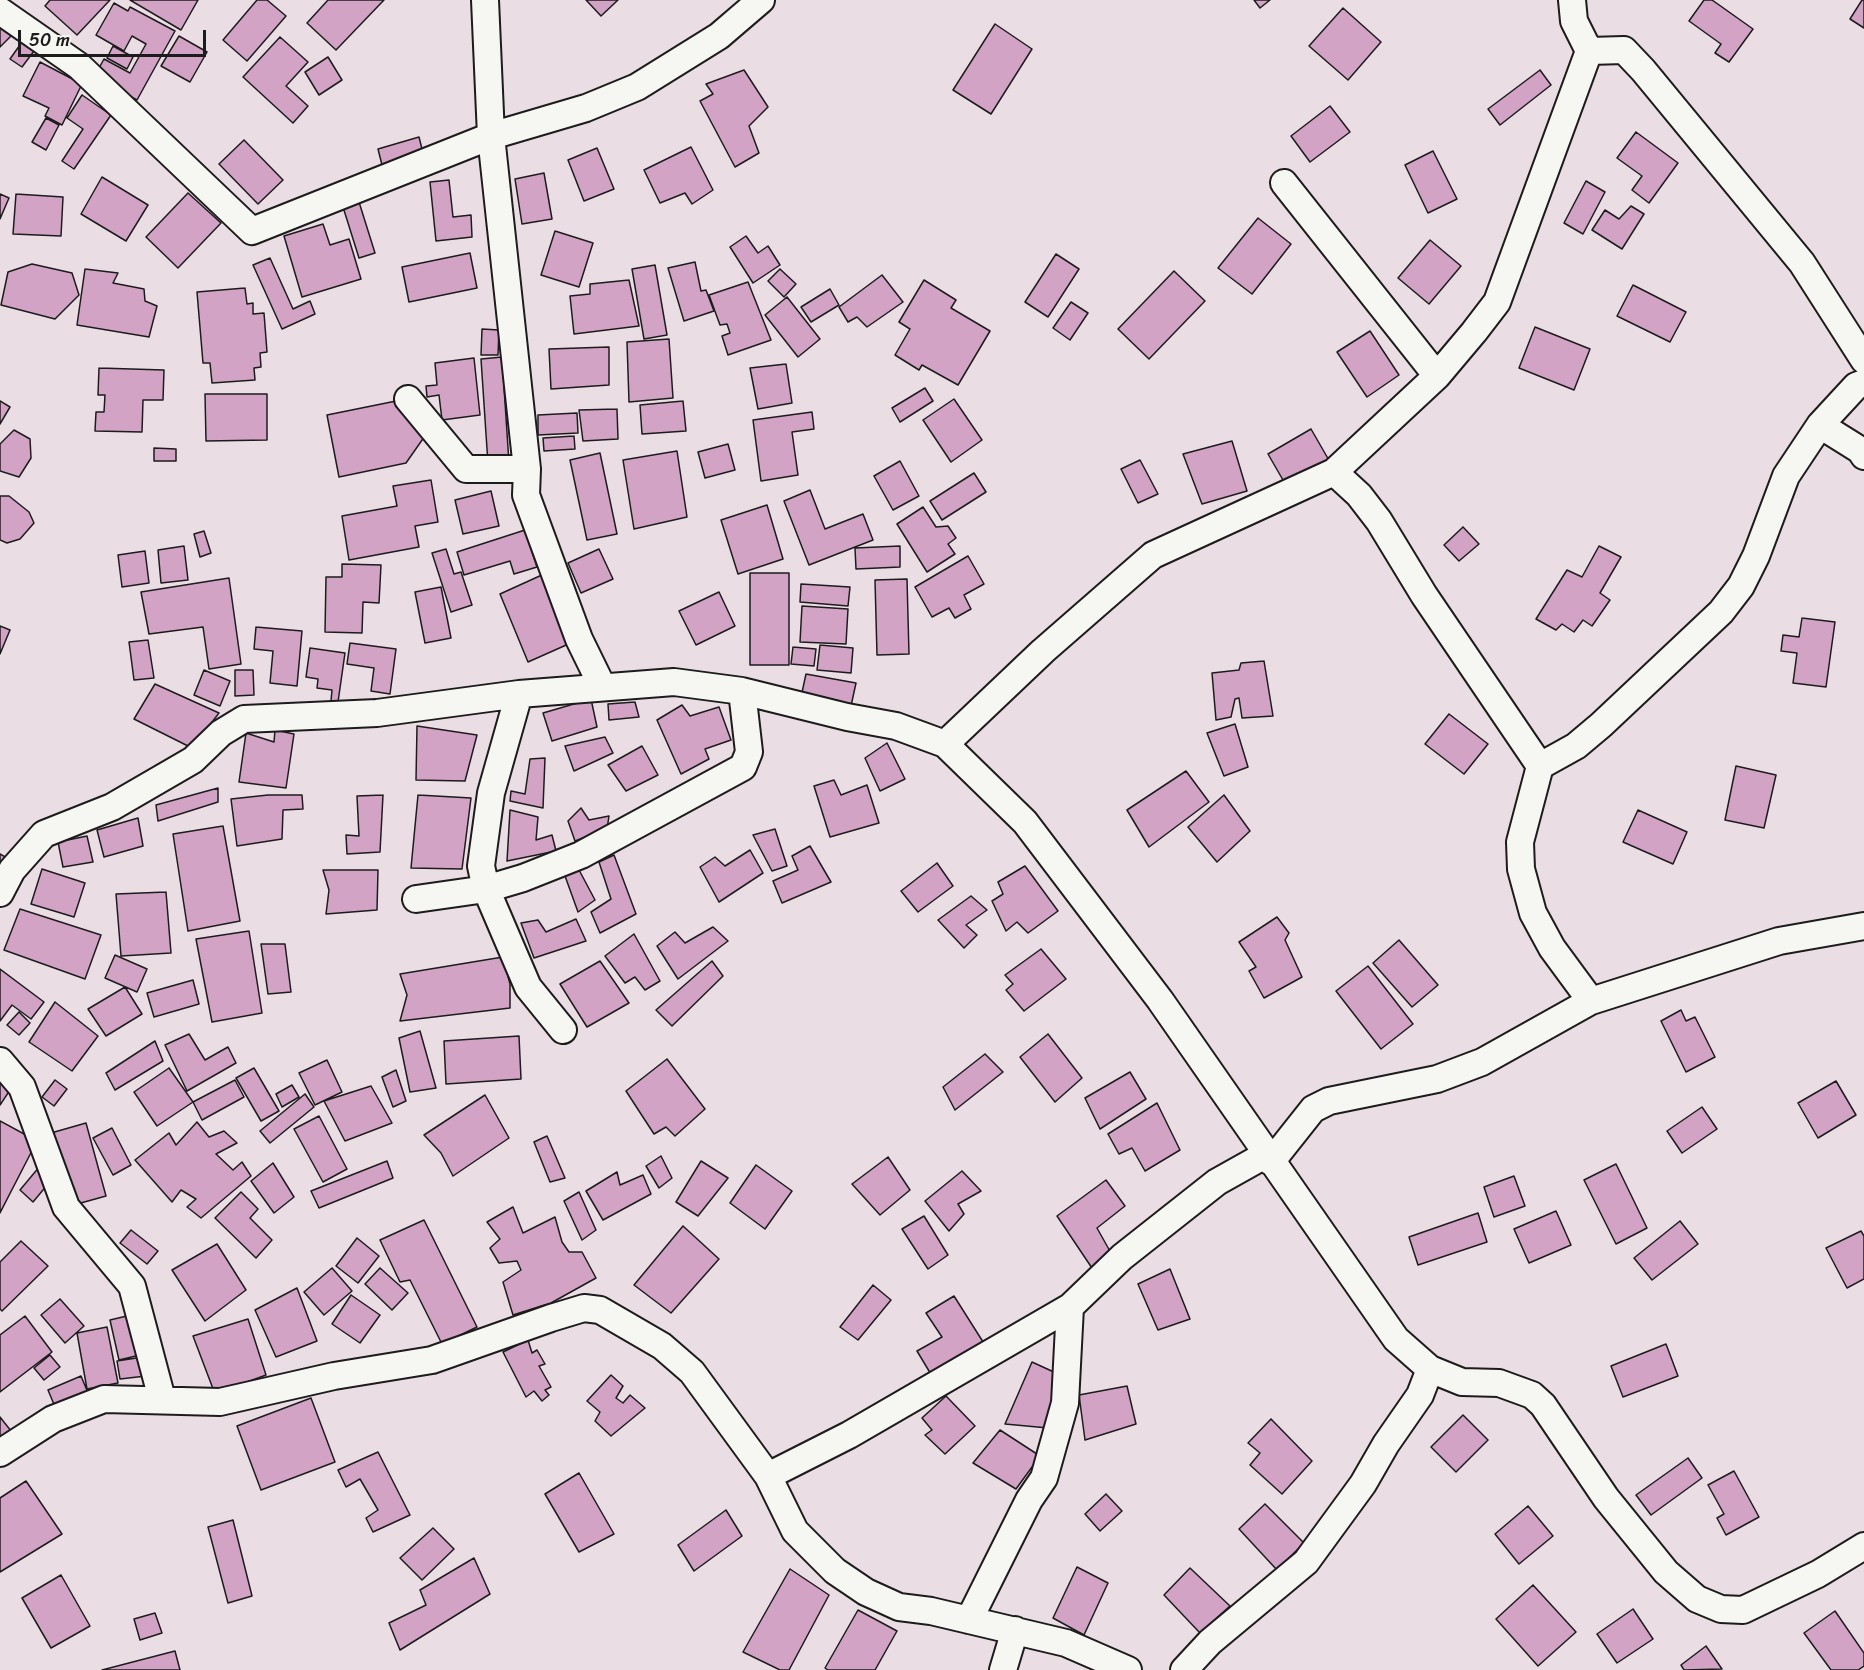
<!DOCTYPE html>
<style>
body{margin:0}
#map{position:relative;width:1864px;height:1670px;overflow:hidden;background:#ebdde4;font-family:Sriracha,sans-serif}
canvas{display:block}
.scale{position:absolute;left:18px;top:30px;width:188px;height:27px;box-sizing:border-box;border:3px solid #1c1c1c;border-top:0;padding-left:8px;font-size:18px;line-height:21px;white-space:nowrap;color:#1c1c1c;-webkit-text-stroke:4px #f6f6f2;paint-order:stroke}
</style>
<div id="map">
<canvas width="1864" height="1670"></canvas>
<div class="scale">50 m</div>
</div>
<script>
const ctx = document.querySelector('canvas').getContext('2d');
ctx.lineJoin = 'round';
function paint(path, color) { ctx.fillStyle = color; ctx.fill(path, 'evenodd'); }
const poly = rows => new Path2D(rows.map(r => 'M' + r).join(''));
function stroke(path, color, width, dash) { ctx.strokeStyle = color; ctx.lineWidth = width; ctx.lineCap = dash ? 'butt' : 'round'; ctx.setLineDash(dash || []); ctx.stroke(path); }
const building = poly([
 [50,0,110,0,77,35,45,6,50,0],
 [130,0,198,0,181,30,130,0],
 [257,0,267,0,286,16,247,61,223,40,257,0],
 [328,0,384,0,336,50,307,23,328,0],
 [586,0,618,0,601,16,586,0],
 [1254,0,1270,0,1260,8,1254,0],
 [1704,0,1712,0,1753,29,1729,62,1715,53,1721,44,1689,21,1704,0],
 [1862,0,1864,0,1864,28,1850,19,1862,0],
 [114,3,128,11,130,7,175,31,137,100,94,77,104,59,130,73,146,44,132,36,124,51,96,35,114,3],
 [1343,8,1381,42,1348,80,1309,46,1343,8],
 [0,22,13,34,0,47,0,22],
 [995,24,1032,49,991,114,953,90,995,24],
 [179,36,207,52,190,82,161,66,179,36],
 [280,37,308,62,286,86,308,106,293,123,243,77,280,37],
 [22,42,34,51,22,67,10,59,22,42],
 [113,46,133,57,127,69,107,58,113,46],
 [328,57,342,80,319,95,305,72,328,57],
 [40,62,82,84,62,125,45,116,49,108,23,96,40,62],
 [744,70,768,107,749,126,759,153,735,167,700,101,713,94,706,84,744,70],
 [1540,70,1551,85,1500,125,1488,109,1540,70],
 [82,95,111,115,74,169,62,161,83,129,67,118,82,95],
 [1330,106,1350,132,1310,162,1291,136,1330,106],
 [46,118,59,125,46,150,32,142,46,118],
 [1636,132,1678,163,1649,203,1632,190,1642,176,1617,158,1636,132],
 [419,137,423,153,382,165,378,149,419,137],
 [244,140,283,180,258,204,219,164,244,140],
 [691,147,713,190,692,204,685,193,660,203,644,170,691,147],
 [597,148,614,189,584,201,568,160,597,148],
 [1433,151,1457,199,1428,213,1405,165,1433,151],
 [544,173,552,219,522,224,515,179,544,173],
 [102,177,148,205,126,241,81,214,102,177],
 [449,180,453,217,471,215,472,237,436,241,430,182,449,180],
 [1586,181,1605,192,1583,234,1564,223,1586,181],
 [188,193,221,223,178,268,146,237,188,193],
 [0,194,9,198,0,219,0,194],
 [16,194,63,197,61,236,13,234,16,194],
 [359,202,375,253,359,258,343,207,359,202],
 [1631,206,1644,214,1622,249,1592,230,1605,210,1619,219,1631,206],
 [1258,218,1291,244,1252,294,1218,268,1258,218],
 [323,224,330,245,349,239,361,279,302,297,284,236,323,224],
 [555,231,593,243,579,287,541,275,555,231],
 [746,236,758,253,768,246,780,265,753,283,730,247,746,236],
 [1430,240,1461,266,1429,304,1398,278,1430,240],
 [470,253,477,288,409,302,402,267,470,253],
 [1056,254,1079,269,1048,317,1025,302,1056,254],
 [270,258,293,309,310,301,315,314,282,329,253,265,270,258],
 [695,262,701,291,706,290,714,311,684,321,668,268,695,262],
 [32,264,72,273,79,295,55,319,1,305,8,272,32,264],
 [655,265,667,335,644,339,632,269,655,265],
 [85,269,118,273,113,283,144,289,145,301,157,306,149,337,77,325,85,269],
 [780,269,796,284,784,297,768,281,780,269],
 [1174,271,1205,301,1149,359,1118,329,1174,271],
 [882,275,903,302,867,327,857,317,848,322,839,307,882,275],
 [629,280,639,326,574,334,570,296,590,294,590,284,629,280],
 [924,280,956,300,951,308,990,331,958,385,922,365,919,370,895,355,910,329,899,322,924,280],
 [748,282,771,340,728,355,722,336,730,333,727,324,720,325,709,295,748,282],
 [1633,285,1686,312,1670,342,1617,316,1633,285],
 [245,288,247,304,253,303,253,314,264,313,267,352,260,353,261,367,254,368,255,380,212,383,210,363,203,363,197,292,245,288],
 [830,289,839,305,811,322,801,307,830,289],
 [787,297,820,339,798,357,765,315,787,297],
 [1071,302,1088,313,1070,340,1053,328,1071,302],
 [1535,327,1590,349,1574,390,1519,368,1535,327],
 [482,329,499,330,498,355,481,355,482,329],
 [1370,331,1399,375,1367,397,1337,352,1370,331],
 [669,339,673,398,629,402,627,342,669,339],
 [609,347,609,385,551,389,549,349,609,347],
 [502,357,509,463,488,464,481,359,502,357],
 [474,358,480,415,442,420,439,395,427,397,426,386,437,385,435,363,474,358],
 [786,364,792,403,758,409,750,368,786,364],
 [99,368,164,370,163,400,143,400,142,432,95,431,96,412,104,412,105,395,98,395,99,368],
 [925,388,933,401,900,422,892,408,925,388],
 [205,394,267,394,267,440,206,441,205,394],
 [954,399,982,440,951,462,923,420,954,399],
 [401,400,427,433,406,463,339,477,327,415,401,400],
 [0,401,10,407,0,424,0,401],
 [683,401,686,431,642,434,640,405,683,401],
 [617,409,618,439,583,441,579,410,617,409],
 [812,412,814,429,792,432,798,475,761,481,753,420,812,412],
 [577,413,578,433,538,435,538,415,577,413],
 [1311,429,1330,462,1287,487,1268,454,1311,429],
 [14,430,30,439,31,458,19,477,0,471,0,444,14,430],
 [574,436,575,449,544,451,543,438,574,436],
 [1232,441,1247,491,1202,504,1183,454,1232,441],
 [728,444,735,470,705,478,698,452,728,444],
 [154,448,176,449,176,461,154,461,154,448],
 [677,451,687,517,634,529,623,460,677,451],
 [600,453,617,534,587,540,570,460,600,453],
 [1140,460,1158,494,1138,503,1121,469,1140,460],
 [900,461,919,496,893,510,874,476,900,461],
 [974,473,986,492,942,520,930,501,974,473],
 [431,480,438,522,415,526,419,547,349,560,342,516,397,506,393,486,431,480],
 [810,490,825,529,863,514,873,540,809,565,784,501,810,490],
 [491,491,499,526,463,534,455,500,491,491],
 [0,496,9,496,29,512,34,523,20,539,7,543,0,540,0,496],
 [767,505,783,559,738,574,721,520,767,505],
 [923,507,936,527,948,526,956,538,948,544,955,554,927,572,897,524,923,507],
 [1463,527,1479,544,1459,561,1444,545,1463,527],
 [525,530,537,567,514,574,510,561,464,575,457,552,525,530],
 [204,531,211,553,200,557,194,534,204,531],
 [184,546,188,580,161,583,158,550,184,546],
 [900,546,900,567,856,569,855,548,900,546],
 [1599,546,1621,557,1600,593,1610,600,1592,626,1583,620,1574,632,1562,624,1556,630,1536,619,1567,570,1582,577,1599,546],
 [446,549,454,574,461,572,472,605,451,612,432,553,446,549],
 [599,549,613,579,581,593,568,563,599,549],
 [145,551,149,583,122,587,118,555,145,551],
 [968,556,984,584,964,595,971,609,955,618,949,608,932,617,915,587,968,556],
 [342,564,381,565,379,603,363,602,362,633,325,632,326,577,342,577,342,564],
 [750,573,789,573,789,665,750,665,750,573],
 [544,574,573,642,528,662,500,594,544,574],
 [229,578,241,664,209,669,203,627,149,634,141,592,229,578],
 [907,579,909,654,877,655,875,580,907,579],
 [801,584,850,587,848,606,800,602,801,584],
 [441,587,451,638,425,643,415,592,441,587],
 [719,592,735,626,696,645,679,611,719,592],
 [802,606,848,609,846,644,800,642,802,606],
 [1802,618,1835,622,1826,687,1793,683,1797,653,1781,651,1783,635,1799,637,1802,618],
 [0,626,10,630,0,654,0,626],
 [256,627,302,631,297,686,270,683,273,651,254,649,256,627],
 [148,640,154,678,134,680,129,642,148,640],
 [350,643,396,649,390,694,371,691,374,668,347,664,350,643],
 [820,645,853,648,851,673,817,670,820,645],
 [793,647,816,649,814,666,791,664,793,647],
 [310,648,345,653,338,702,331,701,332,690,317,688,318,679,306,677,310,648],
 [1264,661,1273,716,1242,718,1239,698,1235,699,1231,717,1216,720,1212,673,1239,670,1241,663,1264,661],
 [204,670,230,681,220,706,194,695,204,670],
 [235,670,253,670,254,695,235,696,235,670],
 [806,674,856,683,851,706,801,697,806,674],
 [155,684,219,713,192,748,134,719,155,684],
 [591,699,597,727,552,741,543,713,591,699],
 [635,702,639,717,609,720,608,704,635,702],
 [682,705,690,716,719,707,731,740,705,749,709,759,681,774,657,720,682,705],
 [1449,714,1488,744,1464,774,1425,744,1449,714],
 [1235,724,1248,767,1224,776,1207,733,1235,724],
 [417,726,477,735,465,781,416,780,417,726],
 [275,730,294,734,286,788,239,782,246,733,274,742,275,730],
 [605,737,613,753,574,771,565,746,605,737],
 [887,743,905,779,880,791,865,758,887,743],
 [642,746,658,775,626,791,608,765,642,746],
 [545,758,543,808,510,801,511,791,525,794,530,759,545,758],
 [1736,766,1776,775,1764,828,1725,820,1736,766],
 [1186,771,1209,802,1149,847,1127,810,1186,771],
 [834,780,841,795,867,785,879,823,830,837,814,786,834,780],
 [218,788,218,802,158,821,156,805,218,788],
 [268,795,302,795,303,809,283,810,282,839,237,846,231,799,268,795],
 [383,795,380,852,347,854,346,835,359,836,357,796,383,795],
 [418,795,471,798,462,869,411,868,418,795],
 [1224,795,1250,831,1217,862,1188,827,1224,795],
 [581,808,589,820,609,816,607,829,575,841,568,821,581,808],
 [510,810,538,817,536,840,552,835,556,851,507,861,510,810],
 [1638,810,1687,832,1673,864,1623,842,1638,810],
 [138,818,143,846,104,857,97,830,138,818],
 [223,826,240,921,188,931,173,834,223,826],
 [775,829,787,866,772,871,753,835,775,829],
 [87,836,93,862,63,867,58,842,87,836],
 [810,846,831,882,782,903,773,881,798,870,792,856,810,846],
 [750,850,763,873,719,902,700,867,715,857,725,866,750,850],
 [0,854,12,861,0,882,0,854],
 [614,855,636,914,600,933,591,912,611,899,599,862,614,855],
 [937,863,953,886,918,912,901,891,937,863],
 [1025,866,1058,911,1028,933,1017,922,1006,931,992,901,1003,894,998,882,1025,866],
 [578,868,595,900,578,912,565,876,578,868],
 [42,869,85,883,74,917,31,904,42,869],
 [323,870,378,870,377,910,326,914,329,890,323,870],
 [166,892,171,953,121,956,116,894,166,892],
 [971,896,987,910,966,925,977,935,964,948,938,920,971,896],
 [20,909,101,935,85,979,4,950,20,909],
 [1277,917,1289,933,1285,940,1302,977,1264,998,1249,971,1256,967,1239,942,1277,917],
 [576,919,586,941,534,958,521,923,538,920,546,932,576,919],
 [713,927,728,941,678,979,657,946,675,932,685,943,713,927],
 [249,931,262,1013,212,1022,196,939,249,931],
 [634,934,660,981,645,990,635,977,625,983,605,956,634,934],
 [1399,940,1438,985,1412,1007,1373,963,1399,940],
 [261,944,285,944,291,992,268,994,261,944],
 [1041,949,1066,979,1024,1011,1006,990,1013,984,1005,975,1041,949],
 [115,955,147,969,137,992,105,978,115,955],
 [503,957,510,984,510,1008,400,1021,407,995,400,974,503,957],
 [600,961,629,1003,587,1027,560,984,600,961],
 [712,961,723,976,672,1026,656,1010,712,961],
 [1368,966,1413,1024,1381,1049,1336,991,1368,966],
 [0,969,44,1002,31,1019,12,1005,0,1021,0,969],
 [193,980,199,1004,154,1017,147,993,193,980],
 [125,987,142,1014,106,1036,88,1009,125,987],
 [55,1002,98,1036,72,1071,29,1042,55,1002],
 [1681,1010,1686,1021,1695,1017,1715,1057,1686,1072,1661,1021,1681,1010],
 [19,1012,30,1023,19,1035,7,1025,19,1012],
 [420,1031,436,1088,410,1092,399,1038,420,1031],
 [189,1034,205,1060,228,1047,236,1063,187,1091,165,1045,189,1034],
 [1048,1034,1082,1078,1055,1102,1020,1057,1048,1034],
 [519,1036,521,1079,446,1084,444,1041,519,1036],
 [155,1041,163,1061,115,1090,106,1073,155,1041],
 [985,1054,1003,1072,955,1110,943,1087,985,1054],
 [667,1059,705,1109,675,1136,666,1127,654,1134,626,1091,667,1059],
 [327,1060,342,1092,315,1105,299,1073,327,1060],
 [169,1068,193,1102,157,1126,134,1092,169,1068],
 [254,1068,279,1111,261,1121,236,1078,254,1068],
 [396,1070,406,1101,393,1107,382,1077,396,1070],
 [1130,1072,1146,1099,1100,1129,1085,1098,1130,1072],
 [0,1079,12,1087,0,1105,0,1079],
 [55,1080,67,1089,54,1106,42,1097,55,1080],
 [235,1080,244,1097,202,1120,193,1102,235,1080],
 [1836,1081,1856,1115,1818,1138,1798,1103,1836,1081],
 [292,1085,299,1097,282,1107,276,1094,292,1085],
 [371,1086,392,1123,345,1141,324,1101,371,1086],
 [305,1094,314,1107,270,1143,260,1131,305,1094],
 [485,1095,509,1138,453,1176,441,1153,424,1135,485,1095],
 [1157,1103,1180,1150,1145,1171,1132,1148,1119,1154,1108,1134,1157,1103],
 [1702,1107,1717,1129,1682,1153,1667,1131,1702,1107],
 [319,1116,347,1169,323,1182,294,1129,319,1116],
 [0,1121,37,1141,0,1213,0,1121],
 [197,1122,209,1137,224,1131,237,1143,216,1154,233,1170,242,1162,251,1176,201,1218,187,1207,196,1199,181,1190,172,1202,135,1160,169,1133,176,1145,197,1122],
 [86,1123,106,1196,70,1206,51,1133,86,1123],
 [112,1128,131,1165,113,1175,93,1138,112,1128],
 [547,1136,565,1178,550,1182,534,1142,547,1136],
 [661,1156,672,1178,659,1188,646,1166,661,1156],
 [888,1157,910,1190,880,1215,852,1184,888,1157],
 [387,1161,393,1178,319,1208,311,1191,387,1161],
 [701,1161,728,1178,698,1216,676,1202,701,1161],
 [273,1163,294,1197,274,1213,251,1181,273,1163],
 [1616,1164,1647,1228,1616,1244,1584,1180,1616,1164],
 [756,1165,792,1191,765,1229,730,1203,756,1165],
 [40,1166,53,1178,33,1202,20,1190,40,1166],
 [962,1171,981,1191,958,1204,964,1214,949,1231,925,1201,962,1171],
 [617,1172,620,1185,643,1175,651,1194,603,1220,586,1191,617,1172],
 [1514,1176,1525,1206,1494,1217,1484,1187,1514,1176],
 [1106,1180,1125,1206,1097,1228,1111,1253,1094,1271,1057,1216,1106,1180],
 [241,1192,258,1209,250,1218,272,1240,256,1258,215,1218,241,1192],
 [579,1192,596,1230,582,1240,564,1201,579,1192],
 [513,1207,523,1233,555,1217,562,1242,569,1252,582,1252,596,1278,551,1303,513,1315,503,1282,521,1270,517,1261,499,1263,490,1248,500,1239,487,1222,513,1207],
 [1556,1211,1571,1245,1529,1263,1514,1229,1556,1211],
 [1478,1213,1487,1242,1418,1265,1409,1237,1478,1213],
 [924,1216,948,1255,928,1269,902,1229,924,1216],
 [424,1220,477,1327,442,1344,410,1280,400,1282,380,1240,424,1220],
 [1680,1221,1698,1244,1652,1280,1634,1258,1680,1221],
 [683,1226,719,1259,671,1313,634,1285,683,1226],
 [131,1230,158,1251,147,1264,120,1243,131,1230],
 [1861,1231,1864,1236,1864,1279,1847,1288,1826,1248,1861,1231],
 [357,1238,379,1256,358,1283,336,1266,357,1238],
 [21,1241,48,1266,2,1311,0,1309,0,1262,21,1241],
 [217,1244,246,1290,205,1321,172,1270,217,1244],
 [332,1268,352,1291,324,1315,304,1292,332,1268],
 [380,1268,408,1293,392,1310,365,1284,380,1268],
 [1170,1269,1190,1319,1158,1330,1138,1284,1170,1269],
 [873,1285,891,1300,858,1340,840,1327,873,1285],
 [297,1288,317,1341,276,1357,255,1310,297,1288],
 [351,1295,380,1315,360,1343,332,1324,351,1295],
 [954,1296,985,1345,932,1376,917,1351,942,1337,926,1313,954,1296],
 [60,1299,84,1326,65,1343,41,1315,60,1299],
 [131,1315,140,1355,119,1360,110,1320,131,1315],
 [25,1316,52,1352,0,1392,0,1335,25,1316],
 [248,1319,266,1375,215,1394,193,1336,248,1319],
 [107,1327,118,1383,87,1389,77,1333,107,1327],
 [528,1340,532,1353,537,1350,545,1364,539,1366,551,1387,545,1390,549,1395,542,1401,534,1391,526,1397,503,1352,528,1340],
 [1666,1344,1678,1376,1623,1397,1611,1366,1666,1344],
 [50,1355,60,1367,44,1380,34,1368,50,1355],
 [143,1357,146,1376,120,1379,117,1361,143,1357],
 [1032,1362,1056,1373,1048,1428,1005,1424,1032,1362],
 [611,1375,623,1386,616,1398,623,1403,630,1395,645,1408,611,1436,595,1421,600,1412,587,1401,611,1375],
 [81,1376,91,1400,58,1414,48,1390,81,1376],
 [1127,1386,1136,1424,1085,1440,1079,1395,1127,1386],
 [946,1396,975,1426,945,1454,925,1435,932,1430,922,1418,946,1396],
 [311,1398,335,1462,261,1490,237,1426,311,1398],
 [1463,1415,1488,1440,1456,1472,1431,1447,1463,1415],
 [0,1417,15,1436,0,1447,0,1417],
 [1271,1419,1312,1461,1282,1494,1250,1465,1260,1453,1248,1443,1271,1419],
 [1000,1430,1040,1456,1016,1489,973,1463,1000,1430],
 [378,1452,410,1515,373,1532,366,1518,378,1510,360,1479,346,1487,338,1470,378,1452],
 [1688,1458,1702,1478,1651,1515,1636,1495,1688,1458],
 [1734,1471,1759,1517,1726,1535,1717,1518,1724,1514,1708,1485,1734,1471],
 [579,1473,614,1534,579,1552,545,1494,579,1473],
 [26,1481,62,1534,0,1572,0,1498,26,1481],
 [1106,1494,1122,1511,1100,1531,1085,1514,1106,1494],
 [1265,1504,1304,1543,1277,1570,1239,1529,1265,1504],
 [1528,1506,1553,1536,1519,1564,1495,1534,1528,1506],
 [726,1510,742,1536,694,1571,678,1545,726,1510],
 [233,1520,252,1596,228,1603,208,1527,233,1520],
 [433,1528,454,1549,422,1580,400,1558,433,1528],
 [474,1558,490,1594,400,1650,389,1623,426,1605,420,1590,474,1558],
 [1077,1567,1108,1583,1084,1635,1053,1618,1077,1567],
 [1190,1568,1230,1606,1200,1633,1164,1595,1190,1568],
 [790,1569,829,1595,789,1670,780,1670,743,1652,790,1569],
 [61,1575,90,1626,51,1648,22,1598,61,1575],
 [1533,1585,1576,1632,1538,1666,1496,1619,1533,1585],
 [1633,1609,1653,1639,1617,1663,1597,1634,1633,1609],
 [858,1610,897,1631,875,1670,828,1670,825,1668,858,1610],
 [1835,1611,1864,1653,1864,1666,1858,1670,1831,1670,1804,1633,1835,1611],
 [155,1613,162,1633,140,1640,134,1619,155,1613],
 [1706,1646,1722,1669,1684,1670,1681,1665,1706,1646],
 [175,1651,180,1670,102,1670,175,1651]
]);
const street = poly([
 [485,0,491,136,527,469,526,495,579,639,602,686],
 [0,11,79,66,252,231,491,136,586,108,637,87,719,36,761,0],
 [1589,51,1624,50,1643,70,1802,263,1864,360],
 [1284,183,1437,376],
 [408,399,466,469,527,469],
 [1820,425,1860,450,1864,456],
 [1334,472,1359,495,1379,521,1424,595,1540,766],
 [519,694,491,793,481,866,486,889,528,987,563,1030],
 [945,744,1043,651,1153,555,1334,472,1437,376,1474,332,1497,302,1589,51,1574,21,1572,0],
 [0,893,12,870,44,834,112,807,193,760,221,733,244,719,377,713,519,694,674,682,742,691,847,717,896,726,945,744,1025,822,1160,1000,1396,1339,1430,1369,1462,1382,1499,1383,1532,1395,1543,1405,1606,1498,1666,1572,1697,1599,1721,1609,1743,1610,1818,1574,1864,1546],
 [416,899,486,889,523,878,581,855,743,767,749,752,742,691],
 [1591,1001,1552,948,1533,913,1521,869,1520,842,1540,766,1576,746,1601,725,1721,612,1741,586,1756,556,1786,476,1820,425,1856,386,1864,383],
 [0,1061,22,1087,66,1207,132,1286,162,1399],
 [1271,1162,1313,1109,1329,1101,1437,1079,1482,1062,1591,1001,1779,941,1864,926],
 [0,1453,53,1419,104,1399,220,1402,334,1376,432,1360,551,1318,584,1308,600,1310,662,1346,692,1372,768,1476,795,1531,835,1571,866,1592,899,1607,931,1611,1066,1643,1128,1670],
 [768,1476,849,1435,1070,1307,1122,1257,1217,1182,1267,1154],
 [969,1620,1029,1500,1044,1478,1065,1403,1070,1307],
 [1003,1670,1015,1630],
 [1184,1670,1210,1642,1306,1562,1363,1484,1386,1444,1420,1395,1430,1369]
]);
paint(building, '#d2a3c4');
stroke(building, '#1c1c1c', 1.5);
stroke(street, '#1c1c1c', 30);
stroke(street, '#f6f6f2', 26);
</script>
